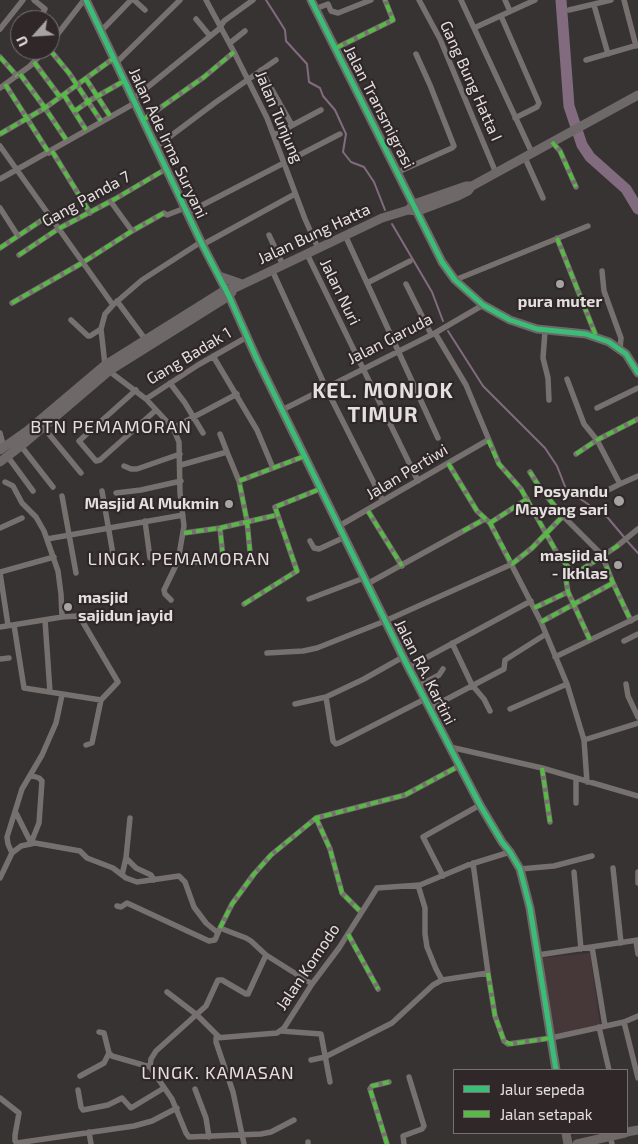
<!DOCTYPE html>
<style>
body{margin:0}
#map{position:relative;width:638px;height:1144px;overflow:hidden;background:#373333;font-family:"Exo 2",sans-serif}
canvas{display:block}
.legend{position:absolute;left:453px;top:1069px;width:175px;height:65px;box-sizing:border-box;background:#2f2728;border:1px solid #787172;margin:0;padding:6px 9px;list-style:none;font-size:15px;color:#e5e0e0}
.legend li{display:flex;align-items:center;gap:10px;height:25px}
.legend b{width:25px;border:1px solid #787172}
.north{position:absolute;left:10px;top:10px;width:50px;height:50px;box-sizing:border-box;background:#2f2728;border:1px solid #787172;border-radius:50%;rotate:244deg;font-size:14px;font-weight:700;line-height:20px;text-align:center;color:#e5e0e0}
.north::after{content:'';display:block;margin:auto;width:18px;height:22px;background:#a8a3a3;clip-path:polygon(50% 0,100% 100%,50% 72%,0 100%)}
</style>
<div id="map">
<canvas width="638" height="1144"></canvas>
<ul class="legend">
<li><b style="height:6px;background:#3abd76"></b>Jalur sepeda</li>
<li><b style="height:6px;background:#58b947"></b>Jalan setapak</li>
</ul>
<div class="north">U</div>
</div>
<script>
const ctx = document.querySelector('canvas').getContext('2d');
ctx.lineJoin = 'round';
function paint(path, color) { ctx.fillStyle = color; ctx.fill(path, 'evenodd'); }
const poly = rows => new Path2D(rows.map(r => 'M' + r).join(''));
function stroke(path, color, width, dash) { ctx.strokeStyle = color; ctx.lineWidth = width; ctx.lineCap = dash ? 'butt' : 'round'; ctx.setLineDash(dash || []); ctx.stroke(path); }
function write(font, color, halo, rows, align = 'center') {
  ctx.font = font + ' "Exo 2",sans-serif'; ctx.lineWidth = 4.5; ctx.setLineDash([]); ctx.textBaseline = 'middle'; ctx.strokeStyle = halo; ctx.fillStyle = color; for (const [text, x, y, turn = 0] of rows) {
    ctx.save(); ctx.translate(x, y); ctx.rotate((+turn || 0) * Math.PI / 180); ctx.textAlign = isNaN(turn) ? turn : align; if (halo) ctx.strokeText(text, 0, 0); ctx.fillText(text, 0, 0); ctx.restore();
  }
}
const built = poly([
 [590,953,600,1026,555,1036,541,958]
]);
const stream = poly([
 [266,0,280,22,285,30,286,41,307,64,309,82,320,88,323,96,335,110,346,134,343,152,351,162,364,167,374,182,385,210],
 [392,224,432,292,443,321],
 [448,331,483,386,545,448,557,466,566,489,608,518,624,537],
 [627,541,638,553]
]);
const river = poly([
 [561,0,569,106,582,145,590,157,626,189,638,209]
]);
const street = poly([
 [34,0,45,9,42,14],
 [134,0,145,10],
 [206,0,234,52,267,118,305,219,318,248],
 [419,0,440,39,455,75,496,173],
 [461,0,532,153],
 [505,0,510,11],
 [624,0,636,46],
 [594,5,608,54],
 [315,9,328,4,331,11,338,13,371,0],
 [569,10,611,0],
 [501,16,539,103,537,107,515,118],
 [196,19,210,36],
 [474,28,535,0],
 [0,29,23,0],
 [102,30,131,0],
 [230,43,245,31],
 [50,44,84,0],
 [336,48,393,20,385,0],
 [50,50,69,73,101,121],
 [0,57,17,76],
 [586,60,638,45],
 [34,62,60,97],
 [116,63,180,0],
 [261,70,292,125],
 [20,74,45,108,67,141],
 [86,79,110,116],
 [5,84,49,153],
 [0,88,30,66,45,50],
 [64,95,86,130],
 [133,99,219,29,224,21,253,0],
 [75,111,89,101,124,81],
 [143,120,204,77,234,52],
 [0,134,45,108,114,58],
 [274,135,321,110],
 [552,142,560,151,576,187],
 [0,146,113,305],
 [156,147,216,102,276,60],
 [52,151,90,213],
 [525,158,543,198],
 [398,172,452,148,454,146,430,85,416,54],
 [0,179,135,103],
 [111,202,132,231],
 [0,208,18,236],
 [187,213,340,134],
 [269,235,283,265],
 [345,235,438,438],
 [557,238,596,336],
 [202,245,295,194],
 [0,248,48,216],
 [307,254,418,481],
 [19,255,58,229,115,199,166,169],
 [272,270,326,388,383,501],
 [602,271,604,291,621,338,620,349],
 [455,280,588,226],
 [367,283,410,261],
 [406,284,431,334],
 [117,301,145,339],
 [12,303,82,263,132,231,164,213,167,215,185,208],
 [71,320,88,336,90,336,101,329],
 [545,331,543,358,548,378,549,400],
 [435,333,466,385,499,464,521,489,557,553,574,574],
 [213,356,257,430,273,468],
 [105,365,101,329,105,314,113,305,142,280,201,242],
 [109,371,146,399,173,428,179,442,180,493,184,526,178,561,164,590,165,594,171,600],
 [567,379,584,424,597,440,620,484,638,476],
 [170,383,185,403,203,433],
 [136,390,79,441,96,461,100,460,156,410],
 [146,399,198,365,247,337],
 [597,408,638,388],
 [282,410,435,333,483,305],
 [43,427,81,473],
 [173,428,237,394],
 [0,433,4,448],
 [220,434,227,452],
 [21,446,53,487],
 [576,454,597,440,638,419],
 [8,457,33,491],
 [448,463,477,511,490,523,541,622,567,684,584,740,587,782],
 [181,465,227,452,239,481,247,521,250,552],
 [124,466,131,469,137,469,180,454],
 [530,472,540,488,563,516,602,555,613,583,631,621],
 [239,481,305,456],
 [5,482,13,486,22,503,36,517,44,531,58,571,61,594,62,617],
 [608,490,620,484],
 [102,491,114,560],
 [116,493,141,490,181,481],
 [62,496,76,573],
 [368,511,402,566],
 [145,521,150,558],
 [490,523,527,499],
 [339,526,488,440],
 [0,528,22,518],
 [184,533,220,528,277,515],
 [47,539,183,515],
 [310,541,314,548,319,549,345,537],
 [178,561,198,562,223,558,220,528],
 [0,572,54,557],
 [0,573,8,625],
 [367,584,485,519],
 [309,599,364,578],
 [244,604,297,571,275,507,320,489],
 [534,608,568,592],
 [45,620,50,692],
 [541,622,613,583],
 [14,625,24,688,101,700],
 [0,627,62,617,77,616,81,619,118,682,101,700,92,743,86,745],
 [590,640,568,592,566,580,616,547,638,529],
 [624,641,638,634],
 [452,643,472,685,484,699,490,711],
 [267,653,303,651,317,648,385,621,512,564,532,548,563,516],
 [555,657,638,617],
 [0,659,9,658],
 [409,667,531,601],
 [626,684,628,696,638,717],
 [418,686,439,675,443,669],
 [326,697,333,741,336,744,339,743,425,699],
 [295,704,326,697,364,679,403,657],
 [430,708,504,669,505,660,546,634],
 [510,709,567,684],
 [584,740,638,723],
 [450,747,542,768,638,796],
 [542,768,550,822],
 [30,775,39,778,42,781,39,823,31,843],
 [576,803,576,778],
 [16,813,31,843],
 [130,818,126,858,136,868,151,875,154,880],
 [316,818,330,849,342,893,361,912],
 [12,853,21,846,35,843,80,851,87,858,113,868,126,878,137,882,179,876,185,882,194,907,206,923,218,933],
 [613,868,621,943],
 [520,869,554,866,592,856],
 [574,872,581,949],
 [638,872,638,883],
 [122,875,126,858],
 [443,876,423,837,480,805],
 [0,878,12,853,8,844,7,837,22,789,42,755,56,723,62,695],
 [418,885,425,908,425,934,427,947,436,969,442,980],
 [117,906,121,907,127,903,209,941,215,940,220,928,246,938,251,941,266,955,312,984],
 [220,928,232,904,254,874,271,855,316,818,405,795,459,766],
 [348,934,378,989],
 [636,941,638,954],
 [592,947,605,1026],
 [266,955,248,994,246,994,222,980,218,980,206,1006,156,1051,151,1059,150,1067,172,1099,186,1133,189,1137,261,1134,271,1132,294,1120],
 [538,955,638,940],
 [488,973,495,1016,504,1041,508,1044,551,1038,624,1022,638,1016],
 [167,992,197,1015,219,1037],
 [624,1022,638,1078],
 [599,1027,609,1070],
 [281,1031,321,1034,330,1082],
 [99,1032,104,1033,109,1053,112,1056,150,1067],
 [311,1060,325,1057,392,1023,433,985,442,980,488,973,473,863],
 [80,1076,104,1063,109,1053],
 [195,1089,206,1118,209,1137],
 [78,1090,81,1107,83,1110,108,1105,122,1098,131,1108,164,1088],
 [0,1098,19,1113,15,1135,15,1141,17,1143,134,1126,152,1121,177,1108],
 [89,1132,91,1144],
 [610,1136,612,1144],
 [244,1144,233,1092,216,1042,216,1038,277,1033,284,1028,312,984,339,948,377,888,420,885,468,865,510,852],
 [308,1144,308,1142],
 [387,1144,370,1089,372,1086,389,1082],
 [404,1144,403,1136,422,1129,424,1126,409,1077]
]);
const secondary = poly([
 [86,0,201,242,229,296,256,357,403,657,480,805,502,842,510,852,520,869,530,908,556,1070],
 [311,0,442,262,455,280,483,305,510,320,537,329,586,334,609,342,626,354,638,373],
 [410,208,414,204,466,186,470,186],
 [219,276,242,284],
 [0,450,27,431,105,365,225,290,235,288,382,218,408,210,418,211,458,196,468,191,472,186,638,95],
 [0,462,21,446,109,371,229,296,232,292],
 [627,1132,638,1130],
 [566,1133,568,1144],
 [577,1144,625,1133]
]);
const quiet = poly([
 [336,48,393,20,385,0],
 [50,50,69,73,101,121],
 [0,57,17,76],
 [34,62,60,97],
 [20,74,45,108,67,141],
 [86,79,110,116],
 [5,84,49,153],
 [64,95,86,130],
 [75,111,89,101,124,81],
 [143,120,204,77,234,52],
 [0,134,45,108,114,58],
 [552,142,560,151,576,187],
 [52,151,90,213],
 [557,238,596,336],
 [0,248,48,216],
 [19,255,58,229,115,199,166,169],
 [12,303,82,263,132,231,164,213],
 [488,440,499,464,521,489,557,553,574,574],
 [576,454,597,440,638,419],
 [448,463,477,511,490,523,512,564,532,548,563,516,540,488,530,472],
 [368,511,402,566],
 [490,523,527,499],
 [463,531,485,519],
 [184,533,220,528,277,515],
 [250,552,247,521,239,481,305,456],
 [602,555,613,583,631,621],
 [178,561,198,562,223,558,220,528],
 [244,604,297,571,275,507,320,489],
 [534,608,568,592],
 [541,622,613,583],
 [590,640,568,592,566,580,619,545],
 [542,768,550,822],
 [316,818,330,849,342,893,361,912],
 [220,928,232,904,254,874,271,855,316,818,405,795,459,766],
 [348,934,378,989],
 [488,973,495,1016,504,1041,511,1044,551,1038],
 [387,1144,370,1089,372,1086,389,1082]
]);
const cycleway = poly([
 [86,0,201,242,229,296,256,357,403,657,480,805,502,842,510,852,520,869,530,908,556,1070],
 [311,0,442,262,455,280,483,305,510,320,537,329,586,334,609,342,626,354,638,373]
]);
const markers = [
 [560,284,5,"#a8a3a3"],
 [619,501,6,"#a8a3a3"],
 [229,504,5,"#a8a3a3"],
 [618,565,5,"#a8a3a3"],
 [68,607,5,"#a8a3a3"]
];
const streetNames = [
 ["Gang Bung Hatta I",471,81,66],
 ["Jalan Transmigrasi",379,107,63],
 ["Jalan Tunjung",279,117,67],
 ["Jalan Ade Irma Suryani",168,143,65],
 ["Gang Panda 7",86,199,-29],
 ["Jalan Bung Hatta",314,234,-25],
 ["Jalan Nuri",340,292,64],
 ["Jalan Garuda",390,339,-27],
 ["Gang Badak 1",189,356,-31],
 ["Jalan Pertiwi",407,472,-31],
 ["Jalan RA. Kartini",425,672,63],
 ["Jalan Komodo",308,967,-56]
];
const poiNames = [
 ["pura muter",560,302,"center"],
 ["Posyandu",608,492],
 ["Mayang sari",608,510],
 ["Masjid Al Mukmin",219,504],
 ["masjid al",608,556],
 ["- Ikhlas",608,574],
 ["masjid",78,598,"left"],
 ["sajidun jayid",78,616,"left"]
];
const neighbourhoodNames = [
 ["BTN PEMAMORAN",111,427],
 ["LINGK. PEMAMORAN",179,559],
 ["LINGK. KAMASAN",218,1073]
];
const districtNames = [
 ["KEL. MONJOK",383,391],
 ["TIMUR",383,415]
];
paint(built, '#463839');
stroke(stream, '#836b7f', 2);
stroke(river, '#836b7f', 11);
stroke(street, '#76706f', 5.5);
stroke(secondary, '#6e6968', 9);
stroke(quiet, '#58b947', 4, [8, 4]);
stroke(cycleway, '#3abd76', 5);
for (const [x, y, r, color] of markers) { const dot = new Path2D(); dot.arc(x, y, r, 0, 2 * Math.PI); ctx.fillStyle = color; ctx.fill(dot); stroke(dot, '#2f2728', 2); }
write('16px', '#e5e0e0', '#2f2728', streetNames);
write('bold 16px', '#e5e0e0', '#2f2728', poiNames, 'right');
ctx.letterSpacing = '1px';
write('18px', '#e5e0e0', '#2f2728', neighbourhoodNames);
ctx.letterSpacing = '0px';
ctx.letterSpacing = '1px';
write('bold 21px', '#e5e0e0', '#2f2728', districtNames);
ctx.letterSpacing = '0px';
</script>
